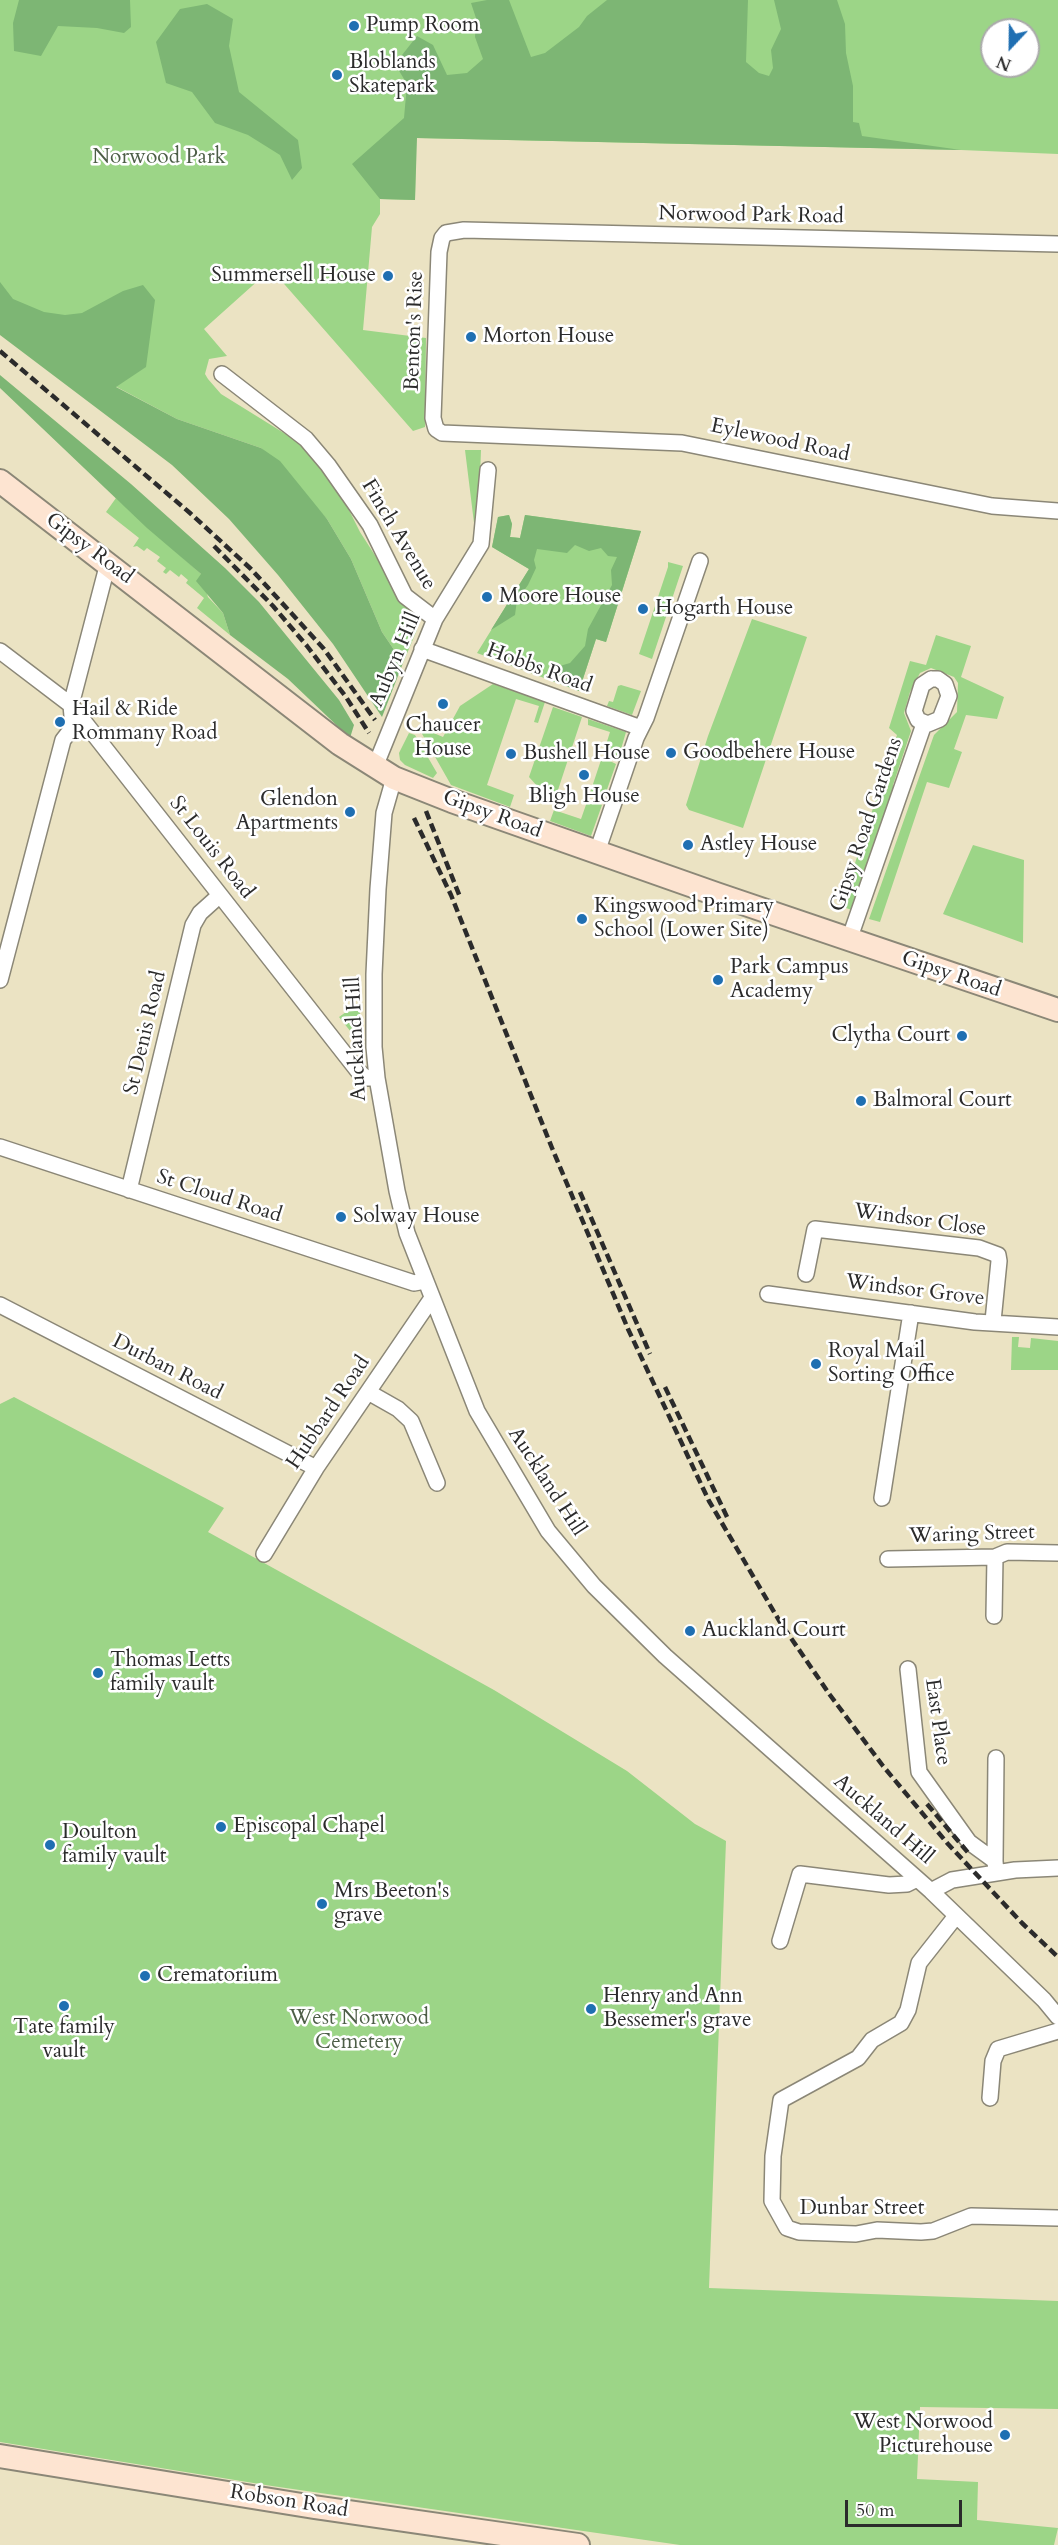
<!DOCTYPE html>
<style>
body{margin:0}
#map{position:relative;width:1058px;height:2545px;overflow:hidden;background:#ebe3c3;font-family:Cardo,serif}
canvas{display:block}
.north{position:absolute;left:980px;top:18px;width:60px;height:60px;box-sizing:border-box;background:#fff;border:2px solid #aaa;border-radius:50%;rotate:202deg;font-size:16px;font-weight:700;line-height:24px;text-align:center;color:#2b2b2b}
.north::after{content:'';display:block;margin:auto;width:21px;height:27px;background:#1f6fb2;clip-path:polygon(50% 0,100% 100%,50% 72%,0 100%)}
.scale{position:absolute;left:845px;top:2500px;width:117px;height:27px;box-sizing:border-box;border:3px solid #2b2b2b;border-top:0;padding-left:8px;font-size:18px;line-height:21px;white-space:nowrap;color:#2b2b2b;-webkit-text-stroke:4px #fff;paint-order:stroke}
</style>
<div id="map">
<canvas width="1058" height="2545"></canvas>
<div class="north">N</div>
<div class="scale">50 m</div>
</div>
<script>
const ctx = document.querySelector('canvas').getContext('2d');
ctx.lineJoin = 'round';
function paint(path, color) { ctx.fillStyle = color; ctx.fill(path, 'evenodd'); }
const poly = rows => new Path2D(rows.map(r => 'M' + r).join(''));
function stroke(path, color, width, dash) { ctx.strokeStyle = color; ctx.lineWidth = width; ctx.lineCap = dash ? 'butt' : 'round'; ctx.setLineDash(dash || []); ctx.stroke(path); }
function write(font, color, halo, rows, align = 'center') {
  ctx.font = font + ' Cardo,serif'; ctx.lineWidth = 5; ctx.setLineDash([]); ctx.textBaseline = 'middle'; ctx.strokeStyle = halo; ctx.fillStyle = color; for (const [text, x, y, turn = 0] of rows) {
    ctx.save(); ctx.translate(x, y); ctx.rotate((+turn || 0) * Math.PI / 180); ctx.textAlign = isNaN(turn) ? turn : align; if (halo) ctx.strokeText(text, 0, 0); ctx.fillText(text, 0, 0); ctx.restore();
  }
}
const green = poly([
 [0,0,1058,0,1058,154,961,150,416,138,415,200,380,199,380,214,372,227,363,330,426,338,425,427,413,431,271,269,204,329,227,356,209,359,205,374,208,379,221,394,300,443,342,496,360,532,416,619,417,630,403,663,382,632,351,559,327,519,261,448,177,419,0,325],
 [992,30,1028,30,1028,66,992,66],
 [465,450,481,450,478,529,475,531],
 [116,498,201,574,208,597,223,613,230,635,197,608,204,598,186,583,188,580,181,574,179,577,170,570,166,574,163,572,166,568,157,561,160,557,147,548,144,551,137,546,133,547,139,538,106,512],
 [509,515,512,524,510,537,520,538,525,515,641,531,606,642,596,639,579,691,477,653,529,569,492,547,498,517],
 [668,562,683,566,652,659,639,654,668,567],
 [752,619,807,637,743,828,689,810,686,805,708,736],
 [936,635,971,646,961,677,1004,697,997,719,966,715,954,749,962,752,949,788,927,782,880,922,869,919,934,735,957,712,958,683,954,677,931,668,920,673,910,692,904,713,911,731,893,785,894,793,854,911,841,906,897,735,889,728,910,661,926,665],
 [493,684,545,702,538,723,534,722,539,706,516,699,487,785,514,795,510,807,451,785,421,732,422,728,443,737,460,706],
 [621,685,641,691,632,715,607,706,609,701,613,702,618,686],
 [553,707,582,717,557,793,538,787,529,777],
 [588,719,626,732,619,756,604,751,610,732,588,725],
 [409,733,415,735,437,773,433,778,405,765,400,760,399,753],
 [602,757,616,764,604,798,590,793],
 [588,799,602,805,591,836,550,821,554,810,581,819],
 [973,845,1024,860,1023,943,943,914],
 [360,1002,360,1041,359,1042,339,1017],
 [1012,1337,1019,1337,1018,1347,1030,1348,1031,1338,1058,1341,1058,1370,1011,1370],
 [14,1397,224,1508,208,1532,494,1690,627,1771,695,1824,726,1841,709,2288,1058,2301,1058,2409,920,2407,917,2479,978,2482,977,2520,1058,2528,1054,2545,680,2545,272,2486,0,2442,0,1404]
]);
const forest = poly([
 [19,0,130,0,131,27,124,33,97,28,58,26,41,56,14,51,13,23],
 [487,0,509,0,531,57,545,53,579,27,587,16,607,0,748,0,746,62,759,73,769,76,773,68,771,50,781,29,774,0,837,0,845,24,846,53,853,86,853,122,859,123,862,136,961,150,417,138,415,200,380,199,352,164,404,118,407,84,395,64,417,36,433,45,447,75,467,73,483,59,475,37,476,18,471,3],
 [207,4,233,19,229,46,239,92,298,140,302,168,292,180,280,155,248,135,215,123,192,92,166,83,156,42,180,9],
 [0,282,13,299,44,312,65,315,82,313,123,291,143,285,155,300,146,367,116,387,177,419,261,448,280,461,327,519,351,559,382,632,403,663,382,717,333,644,278,575,229,519,172,465,0,335],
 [0,375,131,484,225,568,259,602,339,700,354,725,350,738,288,679,230,635,223,613,196,581,201,574,147,528,0,388],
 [509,515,512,524,510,537,520,538,525,515,641,531,606,642,596,639,579,691,550,680,553,668,570,663,585,646,588,629,612,585,611,570,617,557,608,556,601,548,589,551,575,545,567,553,537,549,534,560,536,568,528,585,517,600,515,615,491,630,529,569,492,547,498,517]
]);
const street = poly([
 [1058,244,464,230,446,233,442,238,439,252,433,418,436,429,442,433,682,443,992,506,1058,511],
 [222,374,306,439,328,465,370,525,405,596,435,619],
 [422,649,641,728],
 [0,651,71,705,358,1071,366,1078,377,1078],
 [931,679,938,679,945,684,949,696,940,719,928,724,918,720,914,711,922,685,931,679],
 [373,766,379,757,435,619,481,544,488,470],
 [394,778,384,813,378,889,374,974,374,1047,377,1078,397,1191,407,1233,477,1411,548,1531,594,1586,665,1656,931,1891,1044,2000,1058,2017],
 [597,852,636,738,646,718,700,561],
 [849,940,924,724],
 [0,980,63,740,73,727,71,705,108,563],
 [0,1147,414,1283,425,1281],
 [129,1190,193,925,200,913,220,895],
 [806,1274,815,1229,979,1248,998,1255,999,1261,993,1321],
 [768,1294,975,1322,1058,1327],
 [0,1305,316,1468],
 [368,1392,398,1409,411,1421,437,1483],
 [882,1498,911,1313],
 [264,1554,316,1468,432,1298],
 [888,1559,995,1557,1007,1552,1058,1553],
 [994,1616,995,1557],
 [908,1669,919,1772,969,1842,995,1861,996,1873],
 [995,1861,996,1758],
 [931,1891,952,1880,1015,1870,1058,1868],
 [956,1916,919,1963,908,2010,901,2023,872,2040,858,2058,781,2100,773,2156,772,2201,787,2228,799,2232,856,2234,877,2230,921,2232,933,2231,971,2216,1058,2218],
 [780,1941,800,1874,889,1885,907,1884,917,1879],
 [990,2098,993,2061,998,2049,1058,2031]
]);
const secondary = poly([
 [0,481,340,744,394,778,452,801,716,894,1058,1010],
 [0,2456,314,2507,578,2545]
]);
const rail = poly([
 [0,351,190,513,251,569,324,649,375,720],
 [214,546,273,606,307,646,346,697,369,733],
 [426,811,460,897],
 [414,818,451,895,552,1148,628,1329,709,1501,780,1622,830,1695,883,1766,948,1844,1022,1923,1058,1957],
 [580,1192,650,1354],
 [665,1387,728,1519],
 [927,1804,970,1855]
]);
const markers = [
 [354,26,6,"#1f6fb2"],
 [337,75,6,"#1f6fb2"],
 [388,276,6,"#1f6fb2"],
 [471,337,6,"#1f6fb2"],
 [487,597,6,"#1f6fb2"],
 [643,609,6,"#1f6fb2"],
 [443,704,6,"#1f6fb2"],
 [60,722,6,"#1f6fb2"],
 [671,753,6,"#1f6fb2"],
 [511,754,6,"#1f6fb2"],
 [584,775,6,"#1f6fb2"],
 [350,812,6,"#1f6fb2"],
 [688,845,6,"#1f6fb2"],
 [582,919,6,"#1f6fb2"],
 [718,980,6,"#1f6fb2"],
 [962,1036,6,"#1f6fb2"],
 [861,1101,6,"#1f6fb2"],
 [341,1217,6,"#1f6fb2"],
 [816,1364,6,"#1f6fb2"],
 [690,1631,6,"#1f6fb2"],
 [98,1673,6,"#1f6fb2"],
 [221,1827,6,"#1f6fb2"],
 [50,1845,6,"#1f6fb2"],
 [322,1904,6,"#1f6fb2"],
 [145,1976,6,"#1f6fb2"],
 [64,2006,6,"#1f6fb2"],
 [591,2009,6,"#1f6fb2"],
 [1005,2435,6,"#1f6fb2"]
];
const poiNames = [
 ["Pump Room",366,26],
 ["Bloblands",349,63],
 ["Skatepark",349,87],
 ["Summersell House",376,276,"right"],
 ["Morton House",483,337],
 ["Moore House",499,597],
 ["Hogarth House",655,609],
 ["Hail & Ride",72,710],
 ["Rommany Road",72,734],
 ["Chaucer",443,726,"center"],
 ["House",443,750,"center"],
 ["Goodbehere House",683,753],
 ["Bushell House",523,754],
 ["Bligh House",584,797,"center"],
 ["Glendon",338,800,"right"],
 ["Apartments",338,824,"right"],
 ["Astley House",700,845],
 ["Kingswood Primary",594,907],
 ["School (Lower Site)",594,931],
 ["Park Campus",730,968],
 ["Academy",730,992],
 ["Clytha Court",950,1036,"right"],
 ["Balmoral Court",873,1101],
 ["Solway House",353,1217],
 ["Royal Mail",828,1352],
 ["Sorting Office",828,1376],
 ["Auckland Court",702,1631],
 ["Thomas Letts",110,1661],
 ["family vault",110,1685],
 ["Episcopal Chapel",233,1827],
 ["Doulton",62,1833],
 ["family vault",62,1857],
 ["Mrs Beeton's",334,1892],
 ["grave",334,1916],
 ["Crematorium",157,1976],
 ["Henry and Ann",603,1997],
 ["Bessemer's grave",603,2021],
 ["Tate family",64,2028,"center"],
 ["vault",64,2052,"center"],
 ["West Norwood",993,2423,"right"],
 ["Picturehouse",993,2447,"right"]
];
const parkNames = [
 ["Norwood Park",159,158],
 ["West Norwood",359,2019],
 ["Cemetery",359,2043]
];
const streetNames = [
 ["Norwood Park Road",751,216,1],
 ["Benton's Rise",415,331,-88],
 ["Eylewood Road",780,441,12],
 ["Finch Avenue",398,535,59],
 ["Gipsy Road",89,549,37],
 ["Aubyn Hill",396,660,-67],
 ["Hobbs Road",539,669,20],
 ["Gipsy Road",492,815,20],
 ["Gipsy Road Gardens",867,825,-71],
 ["St Louis Road",211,848,52],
 ["Gipsy Road",951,975,19],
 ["St Denis Road",146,1033,-77],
 ["Auckland Hill",357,1039,-93],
 ["St Cloud Road",219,1197,18],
 ["Windsor Close",920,1221,8],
 ["Windsor Grove",915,1291,7],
 ["Durban Road",167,1368,27],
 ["Hubbard Road",329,1413,-56],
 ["Auckland Hill",546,1482,57],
 ["Waring Street",972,1535,-2],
 ["East Place",937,1722,82],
 ["Auckland Hill",883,1820,41],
 ["Dunbar Street",862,2209],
 ["Robson Road",289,2502,9]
];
paint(green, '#9cd587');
paint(forest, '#7db674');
stroke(street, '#8b8777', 18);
stroke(secondary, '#8b8777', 26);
stroke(street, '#fff', 15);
stroke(secondary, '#fde4d1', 22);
stroke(rail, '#2b2b2b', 4.5, [9, 4.5]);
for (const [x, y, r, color] of markers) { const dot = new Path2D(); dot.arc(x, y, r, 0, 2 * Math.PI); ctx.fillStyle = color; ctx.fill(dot); stroke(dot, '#fff', 2); }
write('21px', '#2b2b2b', '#fff', poiNames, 'left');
write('21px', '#4d5e47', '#fff', parkNames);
write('21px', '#2b2b2b', '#fff', streetNames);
</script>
